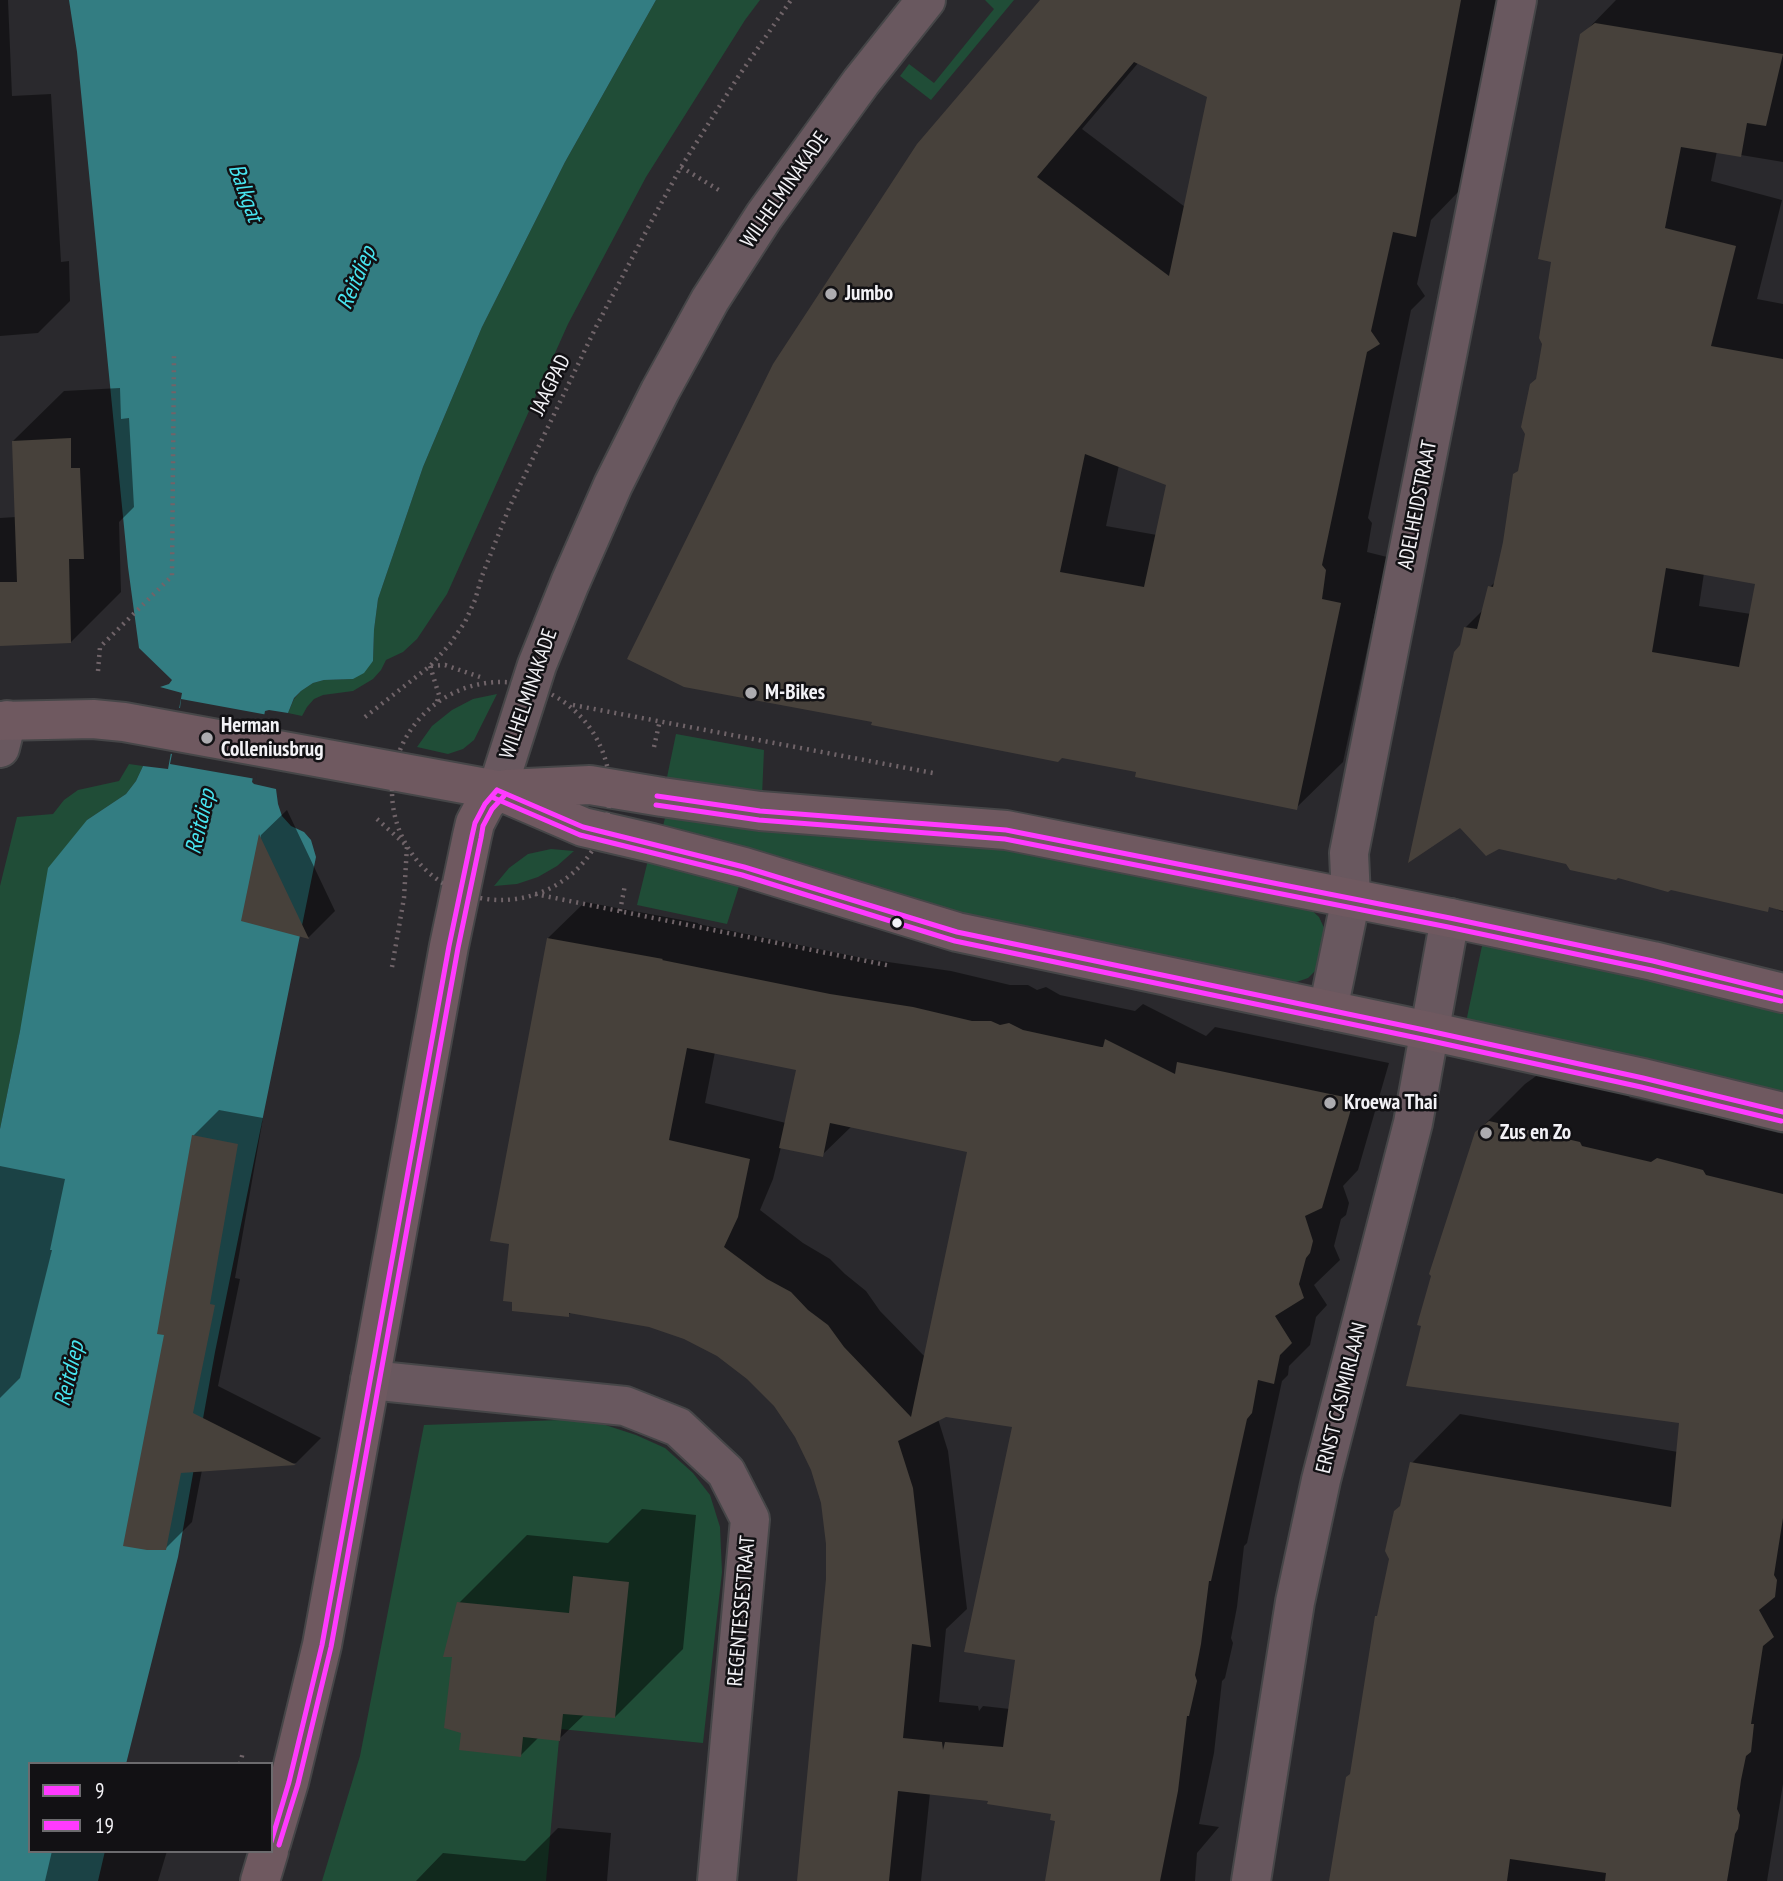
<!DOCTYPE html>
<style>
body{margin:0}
#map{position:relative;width:1783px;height:1881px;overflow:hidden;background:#2a292d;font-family:"PT Sans Narrow",sans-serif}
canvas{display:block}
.legend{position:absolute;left:28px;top:1762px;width:245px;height:91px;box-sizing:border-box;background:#121114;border:2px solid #6c6b6e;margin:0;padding:9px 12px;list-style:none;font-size:21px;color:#f3f2f6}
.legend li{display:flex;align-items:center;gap:14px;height:35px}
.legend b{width:35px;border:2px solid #6c6b6e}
</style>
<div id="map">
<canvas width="1783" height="1881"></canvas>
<ul class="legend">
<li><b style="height:9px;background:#ff3aff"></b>9</li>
<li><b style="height:9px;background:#ff3aff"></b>19</li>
</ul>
</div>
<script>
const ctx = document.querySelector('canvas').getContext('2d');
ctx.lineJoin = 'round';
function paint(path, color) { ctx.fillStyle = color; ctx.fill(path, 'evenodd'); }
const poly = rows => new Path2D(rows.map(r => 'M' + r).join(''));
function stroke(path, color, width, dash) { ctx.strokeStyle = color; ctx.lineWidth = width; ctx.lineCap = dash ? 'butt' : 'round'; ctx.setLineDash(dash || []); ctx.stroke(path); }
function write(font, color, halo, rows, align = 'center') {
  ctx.font = font + ' "PT Sans Narrow",sans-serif'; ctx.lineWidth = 5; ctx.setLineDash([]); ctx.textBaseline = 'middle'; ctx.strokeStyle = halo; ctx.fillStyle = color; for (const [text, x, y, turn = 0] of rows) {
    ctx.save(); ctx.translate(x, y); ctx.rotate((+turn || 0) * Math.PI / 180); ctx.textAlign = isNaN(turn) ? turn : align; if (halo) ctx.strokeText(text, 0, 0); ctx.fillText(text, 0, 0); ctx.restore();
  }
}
const green = poly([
 [656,0,760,0,745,20,646,177,568,324,447,594,417,639,403,652,386,660,381,670,373,679,353,691,323,695,314,699,307,707,302,716,288,713,294,699,301,691,313,683,324,680,353,679,373,661,374,630,378,599,423,467,482,327,565,162],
 [985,0,1014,0,931,100,900,76,909,64,934,83,994,9],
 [497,694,474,740,463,749,448,754,417,747,432,726,452,710,473,699],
 [676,734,764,750,762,796,666,782],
 [129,764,143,766,136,781,126,794,87,820,20,1031,0,1129,0,886,17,817,53,814,64,800,78,790,119,781],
 [666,814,969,840,1307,906,1319,917,1326,932,1321,965,1308,978,1291,984,961,918,663,826],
 [551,849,574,851,557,866,538,877,517,884,494,886,509,868,528,854],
 [648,860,741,880,727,924,637,905],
 [1483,941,1783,1010,1783,1098,1465,1027],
 [587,1419,636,1435,665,1448,693,1473,710,1495,720,1527,722,1572,703,1743,560,1729,546,1881,322,1881,360,1756,424,1425]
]);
const water = poly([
 [69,0,656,0,565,162,482,327,423,467,378,599,374,630,373,661,364,673,353,679,324,680,313,683,301,691,294,698,288,713,269,710,265,711,252,782,254,784,276,789,278,804,282,816,291,826,304,832,311,840,316,857,215,1352,178,1557,126,1764,30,1764,30,1851,105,1851,98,1881,0,1881,0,1129,20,1031,48,868,87,820,126,794,136,781,143,766,168,769,182,693,160,687,169,684,172,680,139,648,128,567,77,52]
]);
const pier = poly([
 [181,699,268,715,265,728,264,728,256,779,170,764,172,754,168,753,176,708,180,708]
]);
const shadow = poly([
 [0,0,8,0,12,96,51,94,61,262,69,261,70,301,38,333,0,336],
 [1042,0,1498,0,1462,188,1431,220,1417,284,1425,296,1411,310,1368,518,1372,523,1367,552,1387,557,1343,762,1296,808,1138,770,873,723],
 [1139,62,1209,96,1185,207,1082,129],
 [1119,465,1168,484,1157,535,1106,526],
 [1616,0,1783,0,1783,162,1717,151,1711,181,1782,200,1757,299,1783,304,1783,912,1768,905,1461,646,1465,628,1484,609,1490,587,1496,581,1520,469,1544,343,1582,35],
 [1704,573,1757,582,1751,614,1699,606],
 [120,388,121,419,129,418,134,507,119,522,121,592,71,642,0,644,0,518,16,517,13,441,64,391],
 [287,810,335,911,309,937,243,920,261,835],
 [585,902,698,923,698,924,867,959,951,971,1010,985,1028,985,1037,990,1046,987,1060,995,1135,1011,1143,1004,1206,1036,1215,1027,1389,1063,1358,1170,1343,1186,1349,1203,1346,1215,1341,1219,1334,1246,1340,1260,1314,1285,1327,1305,1316,1317,1310,1345,1289,1366,1288,1375,1282,1381,1247,1543,1244,1546,1237,1607,1231,1638,1233,1643,1225,1678,1222,1681,1214,1753,1199,1824,1219,1827,1197,1853,1195,1881,1047,1881,1057,1819,1053,1813,990,1800,930,1793,921,1881,799,1881,828,1579,828,1544,823,1502,812,1469,796,1436,775,1405,749,1378,718,1355,685,1337,650,1325,572,1312,568,1315,548,938],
 [715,1052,798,1069,786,1123,705,1103],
 [852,1126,969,1151,926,1358,880,1311,866,1291,845,1274,830,1259,803,1243,760,1210,773,1179,781,1147,822,1155],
 [945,1415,1014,1426,1017,1658,1010,1709,983,1706,979,1711,978,1706,939,1702,946,1629,967,1609,948,1451,938,1419],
 [1539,1074,1628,1094,1630,1098,1701,1114,1707,1110,1751,1122,1754,1127,1783,1134,1783,1784,1767,1881,1331,1881,1402,1505,1412,1463,1460,1414,1678,1452,1681,1422,1476,1133,1525,1084],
 [219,1110,263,1118,235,1278,240,1279,218,1386,321,1438,296,1463,202,1470,192,1522,165,1549,166,1333,193,1136],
 [0,1166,65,1179,50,1250,52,1250,20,1378,0,1398],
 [642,1509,696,1515,683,1649,615,1717,585,1714,559,1739,539,1737,521,1755,459,1603,527,1535,608,1543],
 [558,1828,611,1833,607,1881,416,1881,443,1853,525,1861],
 [52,1851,167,1851,158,1881,45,1881]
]);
const building = poly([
 [1040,0,1461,0,1416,237,1393,232,1371,331,1380,344,1367,352,1322,565,1326,570,1322,599,1341,603,1297,810,1135,777,1136,772,1062,758,1058,762,871,725,872,722,684,687,627,659,773,364,917,144],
 [1134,62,1207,97,1169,276,1037,177],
 [1085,454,1166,485,1144,587,1060,572],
 [1595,23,1783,54,1766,126,1747,123,1741,157,1681,147,1665,228,1736,246,1711,346,1783,359,1783,911,1769,907,1768,912,1671,890,1668,892,1618,878,1616,880,1570,870,1566,864,1499,849,1486,856,1460,828,1408,863,1454,652,1460,645,1464,627,1477,629,1488,586,1493,587,1503,542,1513,474,1518,471,1525,434,1521,427,1530,384,1536,379,1542,344,1539,338,1551,262,1538,259,1580,34],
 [1666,568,1755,584,1739,667,1652,652],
 [71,438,71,468,80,468,84,559,69,559,71,643,0,646,0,582,17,582,12,441],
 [259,834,309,939,241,921],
 [547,938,663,959,662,960,830,994,913,1007,972,1021,991,1021,1000,1025,1009,1023,1023,1030,1101,1047,1103,1047,1105,1039,1175,1074,1177,1062,1354,1099,1322,1208,1305,1216,1313,1241,1310,1253,1306,1258,1299,1284,1304,1298,1275,1316,1292,1343,1280,1355,1274,1384,1258,1380,1252,1413,1247,1419,1211,1581,1209,1581,1201,1644,1195,1675,1197,1681,1189,1716,1187,1716,1178,1791,1160,1881,1045,1881,1055,1821,1050,1820,1051,1814,987,1804,988,1801,898,1791,889,1881,797,1881,826,1579,826,1544,821,1503,811,1470,795,1437,774,1406,747,1379,717,1356,684,1339,649,1327,569,1313,569,1317,512,1311,512,1302,503,1301,509,1244,490,1241],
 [687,1048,796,1070,779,1148,823,1157,830,1123,967,1152,911,1417,844,1347,828,1325,808,1310,791,1292,767,1279,724,1247,738,1217,750,1159,669,1140],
 [946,1417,1012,1427,964,1652,1015,1660,1003,1747,945,1742,943,1750,942,1742,903,1738,912,1644,931,1647,913,1488,898,1441],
 [1489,1121,1580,1142,1582,1146,1651,1162,1657,1158,1703,1170,1706,1175,1783,1194,1783,1518,1774,1575,1777,1580,1775,1597,1759,1610,1774,1637,1763,1646,1751,1724,1754,1724,1751,1752,1746,1756,1741,1780,1737,1809,1740,1815,1738,1829,1735,1834,1727,1881,1605,1881,1606,1873,1510,1859,1507,1881,1329,1881,1346,1777,1350,1774,1375,1616,1377,1616,1389,1559,1385,1551,1394,1511,1400,1506,1410,1462,1671,1507,1679,1423,1406,1386,1421,1326,1417,1325,1431,1276,1429,1274,1475,1132],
 [192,1135,238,1144,210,1304,215,1305,193,1413,296,1465,181,1473,166,1550,147,1550,123,1546,164,1335,157,1334],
 [573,1576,629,1582,615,1718,563,1714,560,1741,523,1737,521,1757,459,1750,461,1733,444,1728,452,1657,443,1657,457,1602,569,1613]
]);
const path = poly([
 [681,167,722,192],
 [430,666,439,695,437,702],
 [431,666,445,665,483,678],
 [98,671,100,647,172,576,174,355],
 '392 791a109 109 0 1 1 218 0a109 109 0 1 1-218 0Z',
 [573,705,933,773],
 [365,717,430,666,450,644,465,622,475,600,482,576,509,508,596,327,651,222,681,167,738,77,791,0],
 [654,747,660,720],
 [377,819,407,846],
 [535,894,891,966],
 [620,911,625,885],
 [392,967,404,898,407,846],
 [240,1764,243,1752]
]);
const street = poly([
 [0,748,7,720],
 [497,790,537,665,570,583,613,485,660,391,710,300,764,216,861,82,926,0],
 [1328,1010,1351,898,1349,853,1517,0],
 [370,1380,625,1406,678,1427,726,1472,750,1519,717,1881],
 [1251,1881,1295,1602,1321,1480,1413,1123,1450,918]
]);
const secondary = poly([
 [0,721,93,719,124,722,497,790,583,827,652,843,744,867,957,932,1429,1031,1643,1078,1783,1112],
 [506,789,590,785,662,797,760,811,1006,830,1450,918,1653,961,1783,993],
 [271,1843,289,1782,322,1645,449,946,472,836,475,823,485,804,497,790],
 [260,1881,269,1851]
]);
const bus1 = poly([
 [497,790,583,827,744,867,957,932,1429,1031,1643,1078,1783,1112],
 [657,796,760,811,1006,830,1450,918,1653,961,1783,993],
 [271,1842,289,1782,322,1645,449,946,472,836,475,823,485,804,497,790]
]);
const bus2 = poly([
 [494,798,580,835,742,875,955,941,1427,1040,1641,1087,1781,1121],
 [656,805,759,820,1005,839,1448,927,1651,970,1781,1001],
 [279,1845,298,1784,331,1647,458,948,481,838,483,826,492,809,504,796]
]);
const markers = [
 [831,294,7,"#adacb0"],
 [751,693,7,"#adacb0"],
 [207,738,7,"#adacb0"],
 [897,923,6,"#f3f2f6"],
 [1330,1103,7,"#adacb0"],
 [1486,1133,7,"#adacb0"]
];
const streetNames = [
 ["WILHELMINAKADE",785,190,-55],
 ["JAAGPAD",551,385,-64],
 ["ADELHEIDSTRAAT",1418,505,-79],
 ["WILHELMINAKADE",529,694,-71],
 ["ERNST CASIMIRLAAN",1342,1398,-76],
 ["REGENTESSESTRAAT",742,1611,-85]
];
const poiNames = [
 ["Jumbo",845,294],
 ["M-Bikes",765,693],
 ["Herman",221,726],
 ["Colleniusbrug",221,750],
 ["Kroewa Thai",1344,1103],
 ["Zus en Zo",1500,1133]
];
const waterNames = [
 ["Balkgat",245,193,70],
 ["Reitdiep",357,278,-67],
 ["Reitdiep",201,822,-77],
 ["Reitdiep",70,1374,-77]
];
paint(green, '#204d37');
paint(water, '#337d82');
paint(pier, '#2a292d');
paint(shadow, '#0007');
paint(building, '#47413b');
stroke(street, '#464648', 42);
stroke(secondary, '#464648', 42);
stroke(path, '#706469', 4.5, [2, 5]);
stroke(street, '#69585f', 38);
stroke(secondary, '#6f5960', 38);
stroke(bus1, '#ff3aff', 5);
stroke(bus2, '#ff3aff', 5);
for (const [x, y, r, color] of markers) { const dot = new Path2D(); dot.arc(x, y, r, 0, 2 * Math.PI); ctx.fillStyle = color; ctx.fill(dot); stroke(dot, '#121114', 2.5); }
write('21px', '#f3f2f6', '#121114', streetNames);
write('bold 21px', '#f3f2f6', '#121114', poiNames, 'left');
write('italic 23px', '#48e5f0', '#121114', waterNames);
</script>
